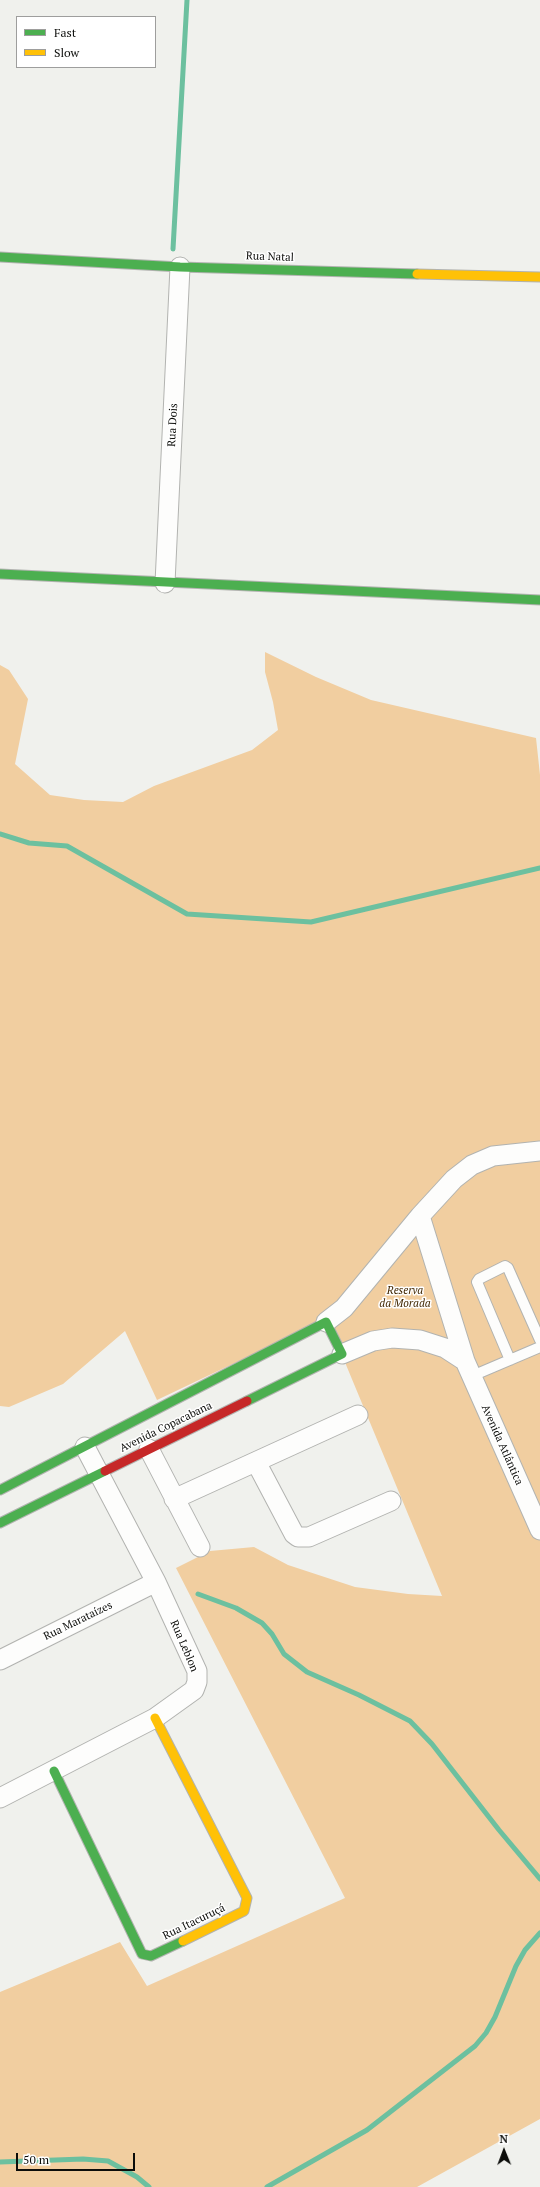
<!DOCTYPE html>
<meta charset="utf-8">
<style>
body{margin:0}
#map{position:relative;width:540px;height:2187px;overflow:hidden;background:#f0f1ed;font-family:"PT Serif",serif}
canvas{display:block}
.legend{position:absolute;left:16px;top:16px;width:140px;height:52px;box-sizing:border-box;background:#fff;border:1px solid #9e9e9d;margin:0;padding:5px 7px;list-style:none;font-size:12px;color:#0c0d0a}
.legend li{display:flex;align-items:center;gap:8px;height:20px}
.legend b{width:20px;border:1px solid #9e9e9d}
.north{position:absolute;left:484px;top:2131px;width:40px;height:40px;-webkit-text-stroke:3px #fff;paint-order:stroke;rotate:359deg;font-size:11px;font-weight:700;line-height:16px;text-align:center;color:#0c0d0a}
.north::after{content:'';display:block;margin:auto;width:14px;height:18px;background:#0c0d0a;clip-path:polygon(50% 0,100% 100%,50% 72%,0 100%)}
.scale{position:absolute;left:16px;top:2153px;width:119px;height:18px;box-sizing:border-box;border:2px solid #0c0d0a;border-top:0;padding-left:5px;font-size:12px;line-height:14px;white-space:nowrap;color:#0c0d0a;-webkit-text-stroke:3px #fff;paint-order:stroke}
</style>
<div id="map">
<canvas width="540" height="2187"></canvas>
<ul class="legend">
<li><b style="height:5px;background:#4caf50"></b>Fast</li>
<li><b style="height:5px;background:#ffc107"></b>Slow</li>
</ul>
<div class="north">N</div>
<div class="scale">50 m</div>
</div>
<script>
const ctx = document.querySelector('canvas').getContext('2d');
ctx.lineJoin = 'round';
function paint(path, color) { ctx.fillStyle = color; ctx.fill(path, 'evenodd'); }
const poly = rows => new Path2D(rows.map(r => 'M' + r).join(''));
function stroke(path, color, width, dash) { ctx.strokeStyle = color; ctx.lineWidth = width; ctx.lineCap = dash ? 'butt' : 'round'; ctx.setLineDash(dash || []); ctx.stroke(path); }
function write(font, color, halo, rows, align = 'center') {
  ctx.font = font + ' "PT Serif",serif'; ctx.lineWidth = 3; ctx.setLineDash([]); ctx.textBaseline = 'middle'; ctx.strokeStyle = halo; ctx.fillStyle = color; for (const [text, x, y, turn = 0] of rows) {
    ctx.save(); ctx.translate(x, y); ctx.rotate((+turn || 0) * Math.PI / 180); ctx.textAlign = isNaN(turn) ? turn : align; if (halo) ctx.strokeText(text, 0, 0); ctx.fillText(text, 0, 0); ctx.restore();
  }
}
const green = poly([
 [265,652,316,677,371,700,536,738,540,775,540,2119,417,2187,0,2187,0,1992,120,1942,147,1986,345,1898,176,1568,210,1551,254,1547,288,1565,355,1587,408,1594,442,1596,327,1319,157,1400,125,1331,63,1384,9,1407,0,1406,0,665,9,670,28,699,15,764,50,795,84,800,123,802,154,786,252,750,278,730,273,702,265,672]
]);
const stream = poly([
 [173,249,187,0],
 [0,834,29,843,67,846,187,914,311,922,540,868],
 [198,1594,236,1608,262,1623,272,1634,284,1654,307,1672,359,1695,410,1721,432,1744,499,1830,540,1879],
 [0,2162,83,2159,108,2161,137,2177,149,2187],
 [267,2187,367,2130,475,2046,486,2033,495,2017,516,1966,525,1950,540,1933]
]);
const lane = poly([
 [510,1360,477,1282,479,1279,505,1266,508,1268,540,1340],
 [472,1376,540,1347]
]);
const street = poly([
 [165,583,180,267],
 [420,1216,465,1361,540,1530],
 [326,1322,344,1308,420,1216,454,1179,472,1165,493,1156,540,1151],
 [342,1354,373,1341,392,1338,420,1340,445,1348,465,1361],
 [149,1449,200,1547],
 [256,1462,294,1534,298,1537,309,1537,391,1501],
 [174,1499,358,1415],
 [0,1660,156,1582],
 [0,1798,155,1718,194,1690,197,1682,197,1671,156,1582,85,1447]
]);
const fast = poly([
 [0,257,180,267,417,274],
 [0,574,540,600],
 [0,1490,326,1322,342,1354,247,1401],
 [0,1523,105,1471],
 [54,1771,142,1954,151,1956,183,1941]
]);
const slow = poly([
 [417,274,540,277],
 [155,1718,247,1898,244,1911,183,1941]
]);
const jam = poly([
 [105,1471,247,1401]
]);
const streetNames = [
 ["Rua Natal",270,257,2],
 ["Rua Dois",173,425,-87],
 ["Avenida Copacabana",166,1427,-26],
 ["Avenida Atlântica",502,1445,66],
 ["Rua Marataízes",78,1621,-26],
 ["Rua Leblon",184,1646,67],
 ["Rua Itacuruçá",194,1922,-26]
];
const parkNames = [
 ["Reserva",405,1291],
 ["da Morada",405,1304]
];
paint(green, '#f1cea0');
stroke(stream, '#6cc09f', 5);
stroke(lane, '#b2b3b0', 12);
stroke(street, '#b2b3b0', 21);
stroke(fast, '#b2b3b0', 11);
stroke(slow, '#b2b3b0', 11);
stroke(jam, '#b2b3b0', 11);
stroke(lane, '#fdfdfc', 10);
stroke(street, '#fdfdfc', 19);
stroke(fast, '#4caf50', 9);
stroke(slow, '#ffc107', 9);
stroke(jam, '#c62828', 9);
write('11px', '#0c0d0a', '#fff', streetNames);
write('italic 11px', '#412702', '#fff', parkNames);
</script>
